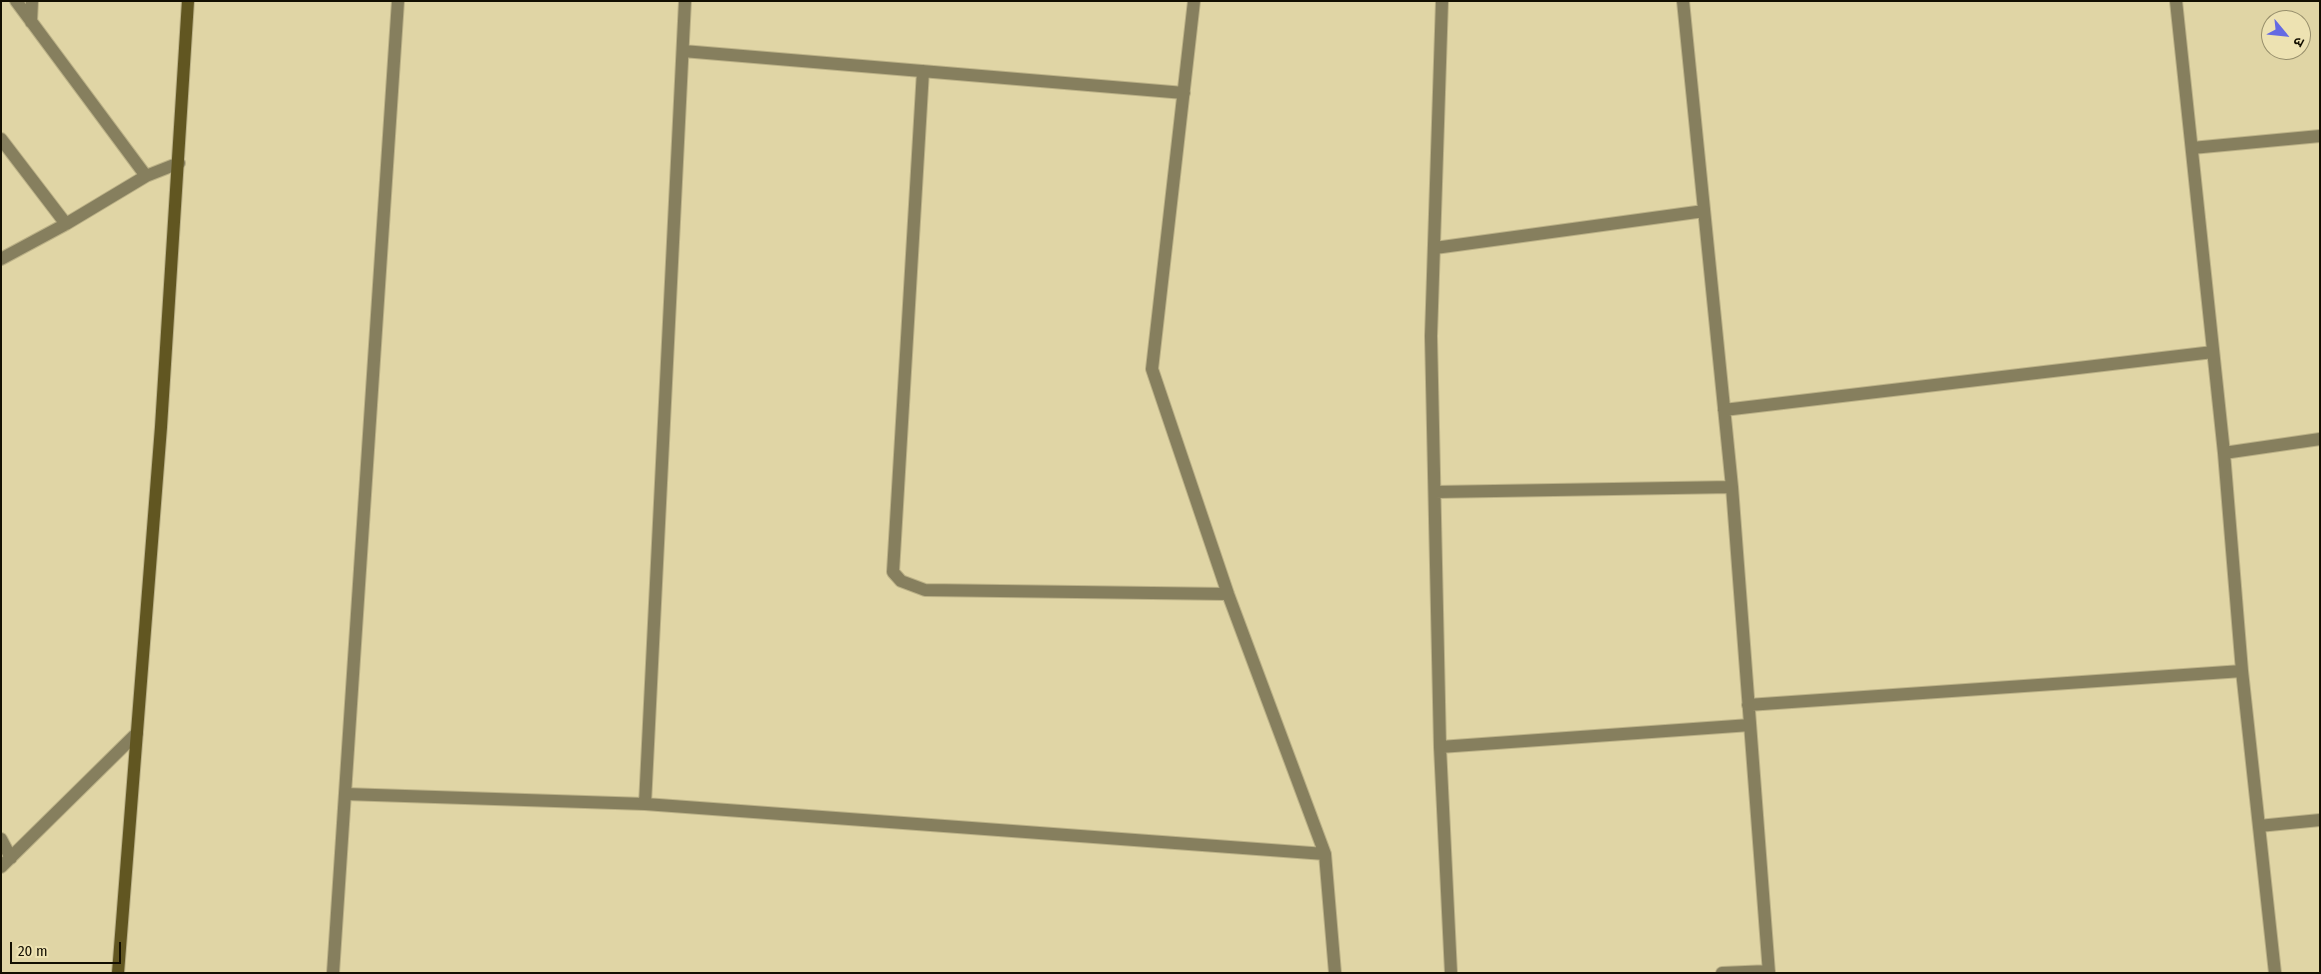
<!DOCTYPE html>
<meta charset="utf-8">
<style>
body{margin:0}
#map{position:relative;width:2321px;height:974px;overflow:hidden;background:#e0d5a5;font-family:"Fira Sans Condensed","Noto Sans Devanagari",sans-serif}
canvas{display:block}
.frame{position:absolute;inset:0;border:2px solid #130f01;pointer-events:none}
.north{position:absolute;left:2261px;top:10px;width:50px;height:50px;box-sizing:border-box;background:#ede2b2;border:1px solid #968e6b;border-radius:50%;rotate:118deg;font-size:14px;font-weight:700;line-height:20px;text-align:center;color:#130f01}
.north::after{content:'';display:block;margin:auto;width:18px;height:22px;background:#646ae3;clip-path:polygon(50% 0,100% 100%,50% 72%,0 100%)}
.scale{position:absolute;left:10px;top:942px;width:111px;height:22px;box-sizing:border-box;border:2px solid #130f01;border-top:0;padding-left:6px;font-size:15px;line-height:18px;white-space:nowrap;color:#130f01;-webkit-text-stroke:4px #ede2b2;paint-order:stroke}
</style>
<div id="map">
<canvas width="2321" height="974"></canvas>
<div class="frame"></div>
<div class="north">उ</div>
<div class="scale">20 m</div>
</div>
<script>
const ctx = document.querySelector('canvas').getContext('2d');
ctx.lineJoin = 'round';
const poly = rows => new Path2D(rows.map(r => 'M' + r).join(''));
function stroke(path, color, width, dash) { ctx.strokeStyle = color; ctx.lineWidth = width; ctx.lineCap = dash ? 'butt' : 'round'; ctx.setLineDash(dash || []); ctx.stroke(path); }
const minor = poly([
 [16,1,146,176],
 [1194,1,1152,369,1228,594,1325,854,1335,973],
 [1442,1,1431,336,1440,747,1451,973],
 [1683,1,1732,487,1769,973],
 [2176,1,2224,453,2242,671,2275,973],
 [31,22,32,1],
 [683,51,1184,93],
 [923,71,893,572,901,581,925,590,1228,594],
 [1,139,66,224],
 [2192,148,2320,136],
 [1435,248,1704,211],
 [1,259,66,224,146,176,179,163],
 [1724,410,2213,352],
 [2224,453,2320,439],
 [1435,492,1732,487],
 [1748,705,2242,671],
 [1440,747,1750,725],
 [345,794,645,804,1325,854],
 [645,804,685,1],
 [2259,826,2320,820],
 [1,839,11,858],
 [1,867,137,733],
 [333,973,398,1],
 [1722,973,1769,971]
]);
const secondary = poly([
 [118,973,161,427,188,1]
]);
stroke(minor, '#bbb187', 14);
stroke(secondary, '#bbb187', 14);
stroke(minor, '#867f5e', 12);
stroke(secondary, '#615621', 12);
</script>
